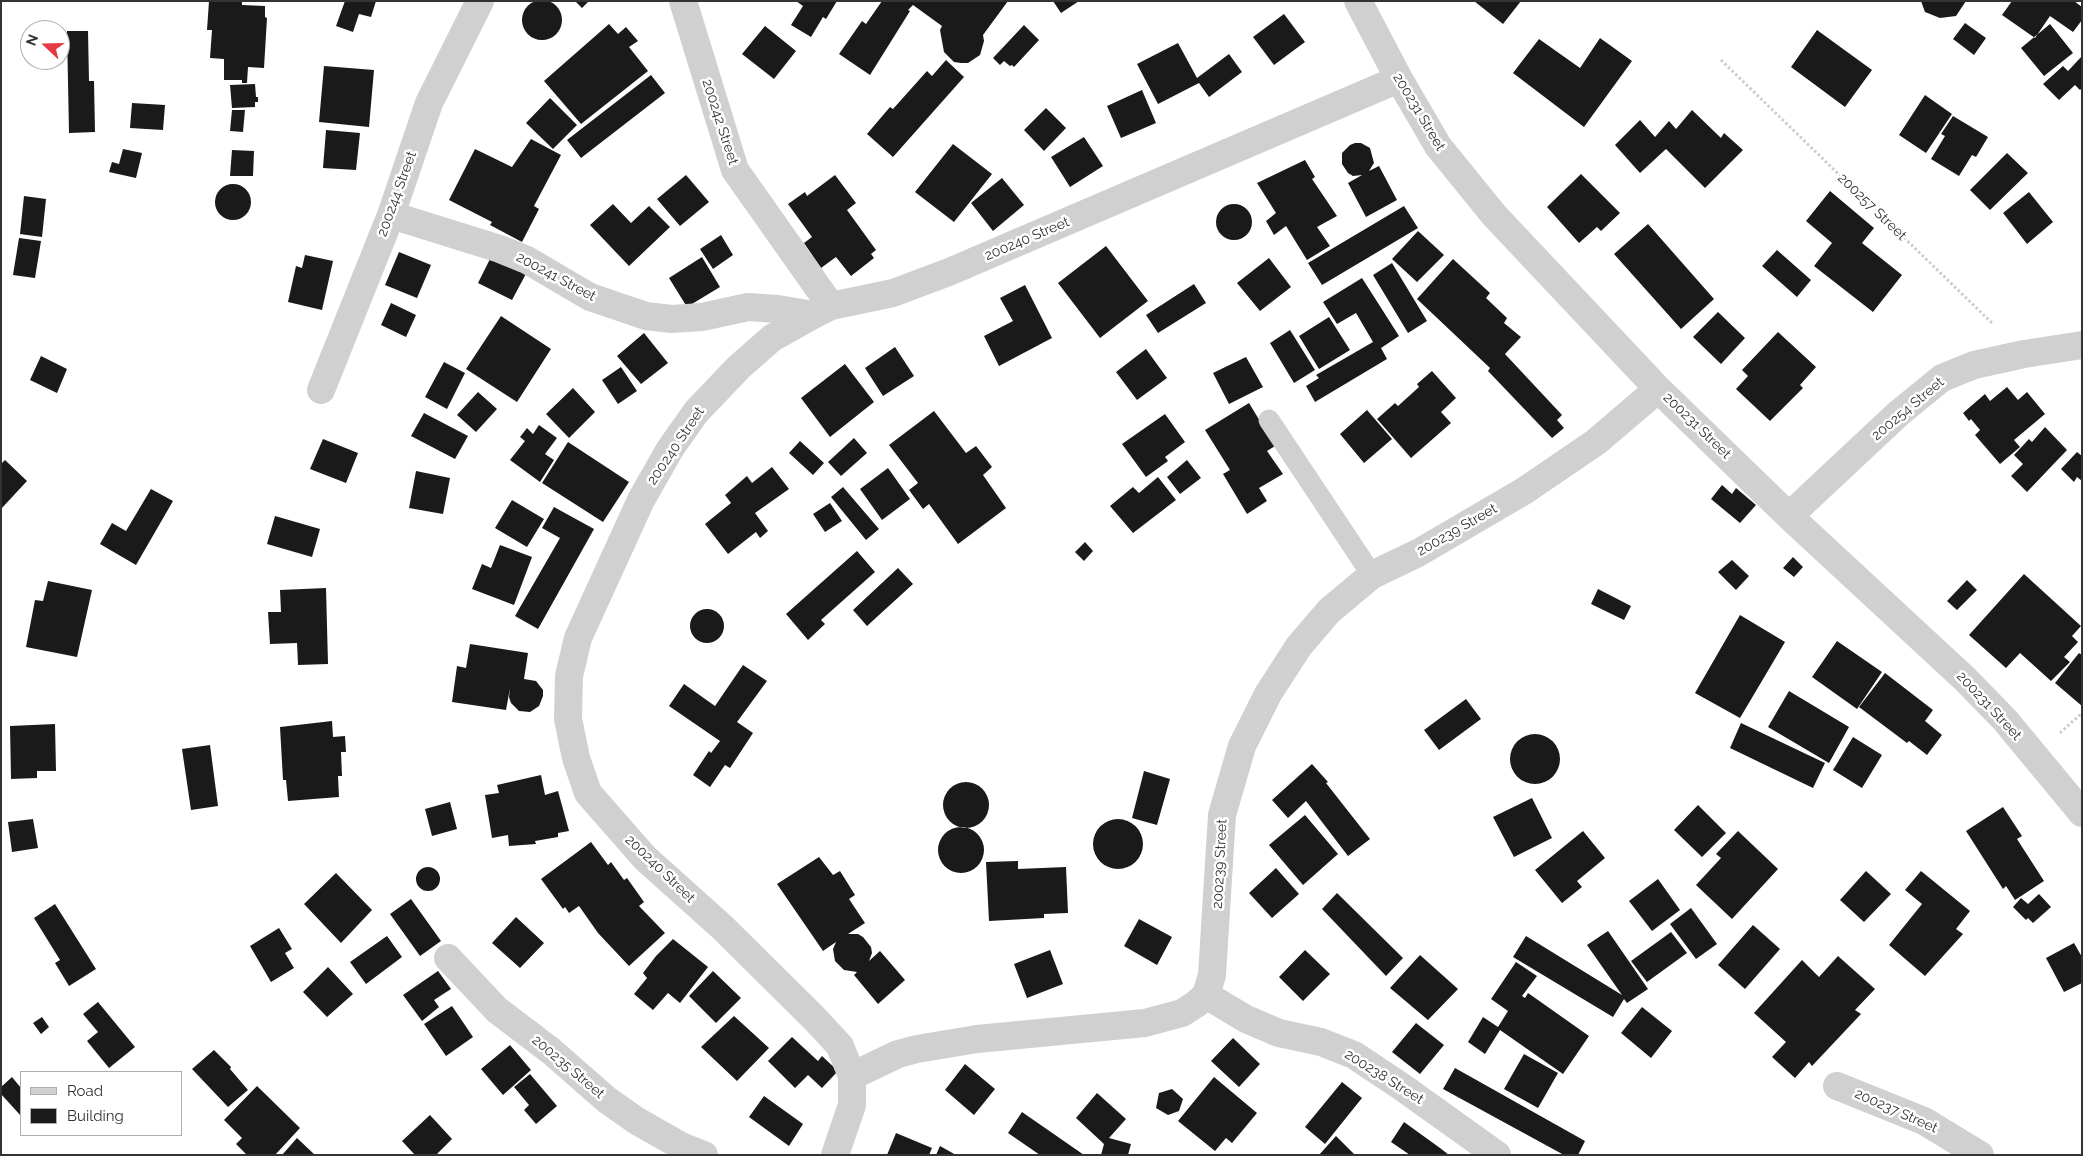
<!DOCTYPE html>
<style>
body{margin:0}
#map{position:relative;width:2083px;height:1156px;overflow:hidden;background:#fff;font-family:Raleway,sans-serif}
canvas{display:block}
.frame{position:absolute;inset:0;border:2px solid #333;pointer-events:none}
.legend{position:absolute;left:20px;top:1071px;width:162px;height:65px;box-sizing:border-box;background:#fff;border:1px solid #adadad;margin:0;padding:6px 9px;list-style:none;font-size:15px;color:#333}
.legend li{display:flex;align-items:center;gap:10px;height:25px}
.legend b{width:25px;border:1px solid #adadad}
.north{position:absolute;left:20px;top:20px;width:50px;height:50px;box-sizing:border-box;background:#fff;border:1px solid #adadad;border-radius:50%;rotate:291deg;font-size:14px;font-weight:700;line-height:20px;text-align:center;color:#333}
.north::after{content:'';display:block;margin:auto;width:18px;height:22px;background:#e63946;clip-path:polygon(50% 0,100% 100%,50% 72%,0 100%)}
</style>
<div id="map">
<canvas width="2083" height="1156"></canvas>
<div class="frame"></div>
<ul class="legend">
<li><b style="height:6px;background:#d0d0d0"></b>Road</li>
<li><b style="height:14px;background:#1a1a1a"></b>Building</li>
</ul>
<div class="north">N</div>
</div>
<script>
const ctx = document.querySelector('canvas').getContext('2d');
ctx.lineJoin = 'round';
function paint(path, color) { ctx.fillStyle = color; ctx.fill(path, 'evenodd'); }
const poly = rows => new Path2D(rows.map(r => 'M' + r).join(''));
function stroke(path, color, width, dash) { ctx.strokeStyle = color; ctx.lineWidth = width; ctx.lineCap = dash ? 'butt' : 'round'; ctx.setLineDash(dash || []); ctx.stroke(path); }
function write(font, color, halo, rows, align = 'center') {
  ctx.font = font + ' Raleway,sans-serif'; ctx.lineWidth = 5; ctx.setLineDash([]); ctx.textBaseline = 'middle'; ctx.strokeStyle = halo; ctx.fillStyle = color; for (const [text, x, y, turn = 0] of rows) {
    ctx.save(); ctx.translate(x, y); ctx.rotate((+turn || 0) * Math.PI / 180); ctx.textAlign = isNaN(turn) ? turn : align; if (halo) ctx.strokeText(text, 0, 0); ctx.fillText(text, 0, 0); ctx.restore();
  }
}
const building = poly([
 '522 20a20 20 0 1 1 40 0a20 20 0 1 1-40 0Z',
 [209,1,242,1,242,5,265,6,265,17,267,18,264,68,248,67,247,83,242,83,242,80,224,80,224,59,210,58,212,30,207,30],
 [345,1,376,1,371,17,359,14,353,32,336,26],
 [575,1,589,1,582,8],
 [796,1,837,1,826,19,823,17,811,37,791,25,803,6],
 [882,1,1008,1,983,35,984,41,980,55,968,63,961,63,954,62,944,52,940,30,942,26,913,5,908,10,910,11,870,75,839,54,862,21,866,24],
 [1053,1,1079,1,1061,13],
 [1474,1,1521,1,1503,24],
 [1921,1,1966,1,1956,16,1940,18,1925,12],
 [2012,1,2074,1,2082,7,2082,20,2073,32,2050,16,2035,38,2002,15],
 [1284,14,1305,42,1274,65,1253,37],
 [1965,23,1986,38,1974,55,1953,39],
 [609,24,618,34,626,27,638,41,629,47,648,71,581,124,544,81],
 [2050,24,2073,53,2044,76,2021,48],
 [1024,25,1039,40,1014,67,1012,65,1010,66,1004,61,1000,65,993,58],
 [765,26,796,51,774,79,742,54],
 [1817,30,1872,70,1845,107,1791,67],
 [67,31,88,31,89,81,94,81,95,132,69,133],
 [1600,38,1632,61,1584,127,1513,73,1539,39,1580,68],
 [1178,43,1197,78,1229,54,1242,72,1209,97,1199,83,1158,104,1137,64],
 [2082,56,2082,88,2080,90,2075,85,2059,100,2043,84,2063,66,2068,71],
 [946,60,964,77,893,157,867,134,890,107,893,109,927,71,932,76],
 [324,66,374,70,369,127,319,122],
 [651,75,665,93,581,158,567,140],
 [255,84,256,97,258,97,258,102,255,102,255,107,232,108,230,85],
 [1142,90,1156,123,1121,138,1107,106],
 [1925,95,1952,114,1926,153,1899,135],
 [550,98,577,125,553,149,526,123],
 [132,103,165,105,163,130,130,128],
 [1046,108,1066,128,1044,151,1024,130],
 [232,110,245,110,243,132,230,131],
 [1692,110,1721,138,1724,133,1743,150,1705,188,1666,149,1640,173,1615,145,1640,120,1655,137,1669,121,1676,129],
 [1953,116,1988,137,1976,157,1972,155,1959,176,1931,159,1945,136,1941,134],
 [326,130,360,133,356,170,323,168],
 [1084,137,1103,166,1070,187,1051,157],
 [531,139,561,155,534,206,539,209,522,242,490,225,492,222,449,200,475,149,512,167],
 [1355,143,1361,143,1370,148,1374,163,1369,171,1379,166,1397,200,1366,217,1348,183,1362,175,1353,176,1348,173,1342,164,1342,153,1350,145],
 [953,144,992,174,954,222,915,192],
 [123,149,142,153,136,178,109,172,112,162,119,164],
 [232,150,254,151,253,176,230,176],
 [2007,153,2028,173,1990,210,1970,190],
 [1305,160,1315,177,1312,179,1337,216,1317,227,1330,246,1307,260,1286,226,1274,235,1266,221,1276,213,1257,183],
 [1581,174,1620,213,1601,231,1597,227,1579,243,1547,207],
 [686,175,709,202,680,226,657,199],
 [835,175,856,203,847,210,876,250,871,254,874,258,851,276,836,257,821,268,804,243,812,237,788,204,805,192,807,196],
 [1002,178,1024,205,993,231,971,203],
 '215 202a18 18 0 1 1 36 0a18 18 0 1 1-36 0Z',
 [1830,191,1874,228,1862,243,1902,275,1873,312,1814,266,1832,243,1806,221],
 [2029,192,2053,222,2027,244,2003,213],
 [24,196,46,199,42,237,20,234],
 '1216 222a18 18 0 1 1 36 0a18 18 0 1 1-36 0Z',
 [613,204,631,223,649,206,670,227,629,266,590,225],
 [1404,206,1418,228,1322,285,1308,263],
 [1648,224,1714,299,1681,329,1614,254],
 [1418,231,1444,255,1417,282,1392,259],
 [721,235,733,255,713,269,700,249],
 [19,238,41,241,35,278,13,275],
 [1106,246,1148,301,1100,338,1058,283],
 [1777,250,1811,280,1797,297,1762,266],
 [399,252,431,265,417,298,385,285],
 [493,253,528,270,512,300,478,283],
 [305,255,333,261,322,310,288,302,296,266,302,268],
 [702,257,720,287,687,307,669,278],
 [1269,258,1291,287,1260,311,1237,283],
 [1453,259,1490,293,1486,298,1507,318,1504,323,1521,337,1505,354,1562,415,1557,420,1564,428,1552,438,1488,371,1490,368,1417,299],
 [1392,263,1427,321,1408,333,1373,275],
 [1362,278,1399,336,1381,348,1387,359,1315,402,1306,386,1319,378,1316,375,1373,342,1356,313,1337,324,1323,302],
 [1194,284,1206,303,1158,333,1146,315],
 [1025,285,1052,338,999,366,984,336,1013,321,1000,298],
 [391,303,416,315,406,337,381,325],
 [1718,312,1745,338,1721,364,1693,337],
 [501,316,551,349,517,402,466,369],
 [1329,317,1350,350,1319,369,1299,336],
 [1290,330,1315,370,1294,383,1270,343],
 [1778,332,1816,367,1800,385,1803,388,1770,421,1736,389,1748,376,1742,370],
 [644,333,668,363,641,384,617,356],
 [895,347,914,376,883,396,865,368],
 [1146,349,1167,378,1137,400,1116,372],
 [41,356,67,369,57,393,30,380],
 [1246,357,1263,387,1229,404,1213,373],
 [444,362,465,373,447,409,425,397],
 [845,364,874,402,830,437,801,398],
 [621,367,637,391,618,404,602,380],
 [1432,371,1456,398,1441,412,1451,423,1411,458,1377,419,1395,403,1398,406,1419,387,1417,384],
 [2007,387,2018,400,2027,392,2045,414,2014,440,2020,447,2000,464,1975,435,1980,430,1971,419,1969,421,1963,413,1985,394,1990,401],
 [573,388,595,412,569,438,546,414],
 [478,392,497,409,476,432,457,415],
 [1249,403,1275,446,1267,451,1283,474,1259,488,1267,501,1247,514,1223,474,1230,470,1205,430],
 [1367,410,1392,439,1364,463,1340,434],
 [934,411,966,453,976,446,992,467,983,475,1006,508,958,544,929,504,923,509,909,490,918,483,889,445],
 [424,413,468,436,455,459,411,436],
 [1165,414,1185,442,1165,457,1168,461,1146,477,1122,444],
 [539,425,557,438,545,454,554,460,540,482,510,460,525,441,520,437,527,428,533,434],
 [2045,427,2067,450,2027,492,2011,476,2023,464,2014,455,2029,439,2032,442],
 [854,438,867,453,841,476,828,462],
 [323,439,358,453,346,483,310,469],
 [800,441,824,463,813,475,789,453],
 [568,442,629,482,603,522,542,483],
 [2077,452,2082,456,2082,481,2077,477,2074,482,2061,469],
 [5,460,27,481,1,509,1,464],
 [1187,460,1201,478,1180,494,1167,477],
 [772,467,789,489,755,513,768,531,760,538,756,532,728,554,705,524,731,503,725,495,747,476,752,483],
 [888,468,910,499,882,520,860,489],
 [416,471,450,478,443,514,409,508],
 [1158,477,1176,500,1133,533,1110,506,1133,487,1139,493],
 [1722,485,1732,494,1736,488,1756,505,1740,523,1711,499],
 [843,487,879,529,866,540,831,497],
 [151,489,173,501,136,565,100,544,112,523,126,531],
 [512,500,544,519,527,547,495,528],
 [830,503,842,521,825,532,813,514],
 [554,507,594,529,538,629,515,616,560,538,542,528],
 [275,516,320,529,312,557,267,544],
 [1085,542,1093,551,1084,561,1075,552],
 [500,545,532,557,514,605,472,589,482,564,491,568],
 [857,551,875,572,821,620,825,624,808,640,786,614],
 [1793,557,1803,567,1794,577,1783,568],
 [1732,560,1749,576,1736,590,1718,572],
 [898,568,913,584,867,626,853,610],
 [2024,574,2081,626,2072,636,2078,642,2064,657,2070,662,2051,681,2020,653,2006,668,1969,635],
 [1967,580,1977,590,1957,610,1947,601],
 [48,581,92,590,77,657,26,647,35,600,43,601],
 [326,588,328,664,298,665,297,643,270,644,268,612,281,612,280,590],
 [1598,589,1631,606,1624,620,1591,604],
 '690 626a17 17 0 1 1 34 0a17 17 0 1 1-34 0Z',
 [1740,615,1785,642,1740,718,1695,693],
 [1837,641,1882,672,1857,709,1812,677],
 [470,644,528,653,524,679,536,681,543,690,543,696,539,706,530,712,519,711,511,703,509,697,510,688,506,710,452,702,457,666,466,668],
 [2079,653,2082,655,2082,706,2055,683],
 [743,665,767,681,737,722,753,733,730,768,725,765,710,787,693,775,709,751,711,753,720,741,669,706,684,684,715,706],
 [1885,673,1933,710,1925,721,1942,735,1927,755,1909,741,1907,743,1859,707],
 [1789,691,1849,727,1829,763,1768,727],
 [1466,699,1481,719,1439,750,1424,730],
 [332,721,333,737,345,736,346,752,341,752,342,776,338,776,339,797,288,801,286,780,283,780,280,727],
 [1741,723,1825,763,1813,788,1730,748],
 [55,724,56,771,37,771,37,778,11,779,10,726],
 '1510 759a25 25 0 1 1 50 0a25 25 0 1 1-50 0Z',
 [1853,737,1882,755,1862,788,1833,770],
 [210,745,218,806,191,810,182,749],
 [1312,764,1328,782,1326,783,1370,839,1348,856,1306,801,1288,818,1272,800],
 [1144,771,1170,779,1157,825,1132,818],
 [541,775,545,795,558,791,569,831,558,833,558,837,535,841,536,844,509,846,508,835,492,838,485,795,499,793,497,785],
 '943 805a23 23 0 1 1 46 0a23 23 0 1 1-46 0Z',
 [1532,798,1552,838,1514,857,1493,817],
 [450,802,457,829,432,836,425,809],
 [1698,805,1726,833,1702,857,1674,830],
 [2003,807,2022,836,2017,839,2044,881,2015,900,2006,886,2003,889,1966,831],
 [1305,815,1338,854,1303,885,1269,845],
 [33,819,38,848,12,852,8,822],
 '1093 844a25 25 0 1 1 50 0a25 25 0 1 1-50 0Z',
 '938 850a23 23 0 1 1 46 0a23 23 0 1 1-46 0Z',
 [1583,831,1605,858,1577,881,1582,887,1562,903,1535,870],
 [1738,831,1778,869,1732,919,1696,885,1721,858,1716,854],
 [591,842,608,865,611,862,624,880,627,878,644,902,639,906,665,933,629,966,598,933,579,906,569,913,565,907,563,909,541,879],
 [819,857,833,875,840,871,855,895,849,899,865,923,848,934,858,934,863,937,871,947,872,953,869,961,880,951,905,980,878,1004,854,975,857,972,844,970,835,961,833,949,836,942,823,951,777,884],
 [1018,861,1018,869,1066,867,1068,913,1044,914,1044,918,989,921,986,862],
 '416 879a12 12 0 1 1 24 0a12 12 0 1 1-24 0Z',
 [1276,868,1299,894,1272,918,1249,893],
 [1866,871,1891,894,1864,922,1840,900],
 [1921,871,1970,911,1956,929,1963,934,1925,976,1889,945,1922,904,1905,890],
 [336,873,372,910,341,943,304,904],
 [1658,879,1680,910,1652,931,1629,901],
 [1337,893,1403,958,1386,976,1322,909],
 [2039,894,2051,907,2033,923,2028,918,2026,920,2013,907,2021,898,2028,904],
 [411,899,441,941,420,956,390,914],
 [55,904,96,969,69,986,55,963,60,960,34,918],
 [1691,908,1717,944,1696,959,1670,924],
 [516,917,544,943,520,968,492,943],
 [1139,919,1172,937,1157,965,1124,946],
 [1753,925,1780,949,1745,989,1718,965],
 [279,928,292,949,285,953,294,968,271,982,250,946],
 [1608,931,1648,989,1627,1003,1624,999,1613,1017,1513,957,1526,936,1622,995,1587,945],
 [1671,932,1687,953,1647,982,1631,961],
 [387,936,402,957,366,984,350,962],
 [673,939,708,967,680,1003,668,993,653,1010,634,994,647,978,643,973,656,956],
 [2074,943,2082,957,2082,983,2064,992,2046,958],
 [1050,950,1063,984,1027,998,1014,964],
 [1305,950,1330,974,1303,1001,1279,977],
 [1420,955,1458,989,1428,1020,1390,988],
 [1838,956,1875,989,1855,1010,1861,1014,1812,1066,1809,1062,1795,1078,1772,1057,1786,1042,1754,1013,1802,960,1819,977],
 [1516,962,1537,976,1522,996,1525,998,1528,993,1589,1036,1563,1074,1500,1030,1485,1054,1468,1042,1483,1017,1498,1027,1508,1011,1491,999],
 [328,967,353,994,327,1017,303,992],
 [438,971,451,989,434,1000,439,1007,422,1021,403,995],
 [713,971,741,998,716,1023,689,996],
 [98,1002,135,1047,109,1068,87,1041,98,1032,83,1014],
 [452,1006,473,1037,446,1056,424,1024],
 [1642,1007,1672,1031,1651,1058,1621,1033],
 [734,1016,769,1048,737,1081,701,1047],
 [42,1017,49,1027,41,1034,33,1023],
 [1416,1023,1444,1045,1420,1074,1392,1052],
 [792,1037,818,1061,822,1056,838,1071,822,1088,808,1075,795,1088,768,1061],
 [1233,1038,1260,1064,1239,1087,1211,1061],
 [510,1045,531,1070,503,1095,481,1069],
 [214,1050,231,1067,230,1069,248,1090,228,1107,192,1069],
 [1524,1054,1558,1073,1538,1108,1504,1089],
 [965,1064,995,1089,974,1115,945,1090],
 [1455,1068,1585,1141,1578,1155,1564,1155,1443,1089],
 [530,1074,557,1106,536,1124,524,1110,529,1105,514,1087],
 [12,1077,21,1088,21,1116,1,1094,1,1087],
 [1214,1077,1257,1113,1232,1143,1226,1138,1215,1151,1178,1121],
 [1342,1082,1362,1098,1325,1144,1305,1127],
 [257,1086,300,1128,275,1155,247,1155,236,1144,242,1138,224,1120],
 [1172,1089,1183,1099,1179,1111,1168,1115,1156,1108,1159,1093],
 [1097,1093,1126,1119,1109,1138,1131,1144,1128,1155,1101,1155,1104,1144,1076,1118],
 [764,1096,803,1124,789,1146,749,1117],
 [1022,1112,1084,1155,1040,1155,1008,1133],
 [430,1115,452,1139,436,1155,415,1155,402,1141],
 [1404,1122,1440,1148,1449,1155,1410,1155,1391,1142],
 [896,1133,932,1148,929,1155,887,1155],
 [1336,1136,1355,1155,1319,1155],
 [297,1138,315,1155,282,1155],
 [940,1146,956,1155,936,1155]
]);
const path = poly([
 [1721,60,1993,324],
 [2060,733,2082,713]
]);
const service = poly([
 [1269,420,1372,575]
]);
const minor = poly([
 [683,1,735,170,831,306],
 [1358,1,1399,79,1438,146,1494,215,1658,389,1789,516,1965,679,2005,720,2082,813],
 [391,215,500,249,527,260,590,297,646,316,671,319,702,317,748,307,778,309,813,315],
 [321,390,391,215,429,103,480,1],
 [1789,516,1899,413,1942,378,1974,365,2024,354,2082,345],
 [448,958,497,1010,551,1051,607,1100,637,1121,681,1146,704,1155],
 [1206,995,1246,1019,1279,1033,1321,1042,1354,1055,1402,1087,1497,1155],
 [852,1076,898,1054,917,1049,977,1039,1145,1023,1182,1013,1196,1004,1206,995,1212,975,1222,815,1242,746,1268,694,1299,646,1329,611,1372,575,1418,553,1524,491,1596,442,1658,389],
 [1837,1086,1924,1121,1980,1155],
 [835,1155,852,1105,852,1076,840,1046,815,1019,722,927,645,858,588,793,576,758,568,719,569,676,578,638,641,500,670,449,696,412,739,367,772,338,813,315,831,306,893,293,949,272,1399,79]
]);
const streetNames = [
 ["200231 Street",1419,112,59],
 ["200242 Street",720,122,72],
 ["200244 Street",397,194,-70],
 ["200257 Street",1872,207,44],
 ["200240 Street",1027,239,-23],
 ["200241 Street",556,277,28],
 ["200254 Street",1908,409,-40],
 ["200231 Street",1697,426,44],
 ["200240 Street",676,446,-56],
 ["200239 Street",1457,530,-30],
 ["200231 Street",1989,706,47],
 ["200239 Street",1220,864,-87],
 ["200240 Street",660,869,44],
 ["200235 Street",568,1067,40],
 ["200238 Street",1384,1077,32],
 ["200237 Street",1896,1111,24]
];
paint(building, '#1a1a1a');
stroke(path, '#cdcdcd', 3, [2.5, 2.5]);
stroke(service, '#d0d0d0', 21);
stroke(minor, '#d0d0d0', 28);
write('14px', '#333', '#fff', streetNames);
</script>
